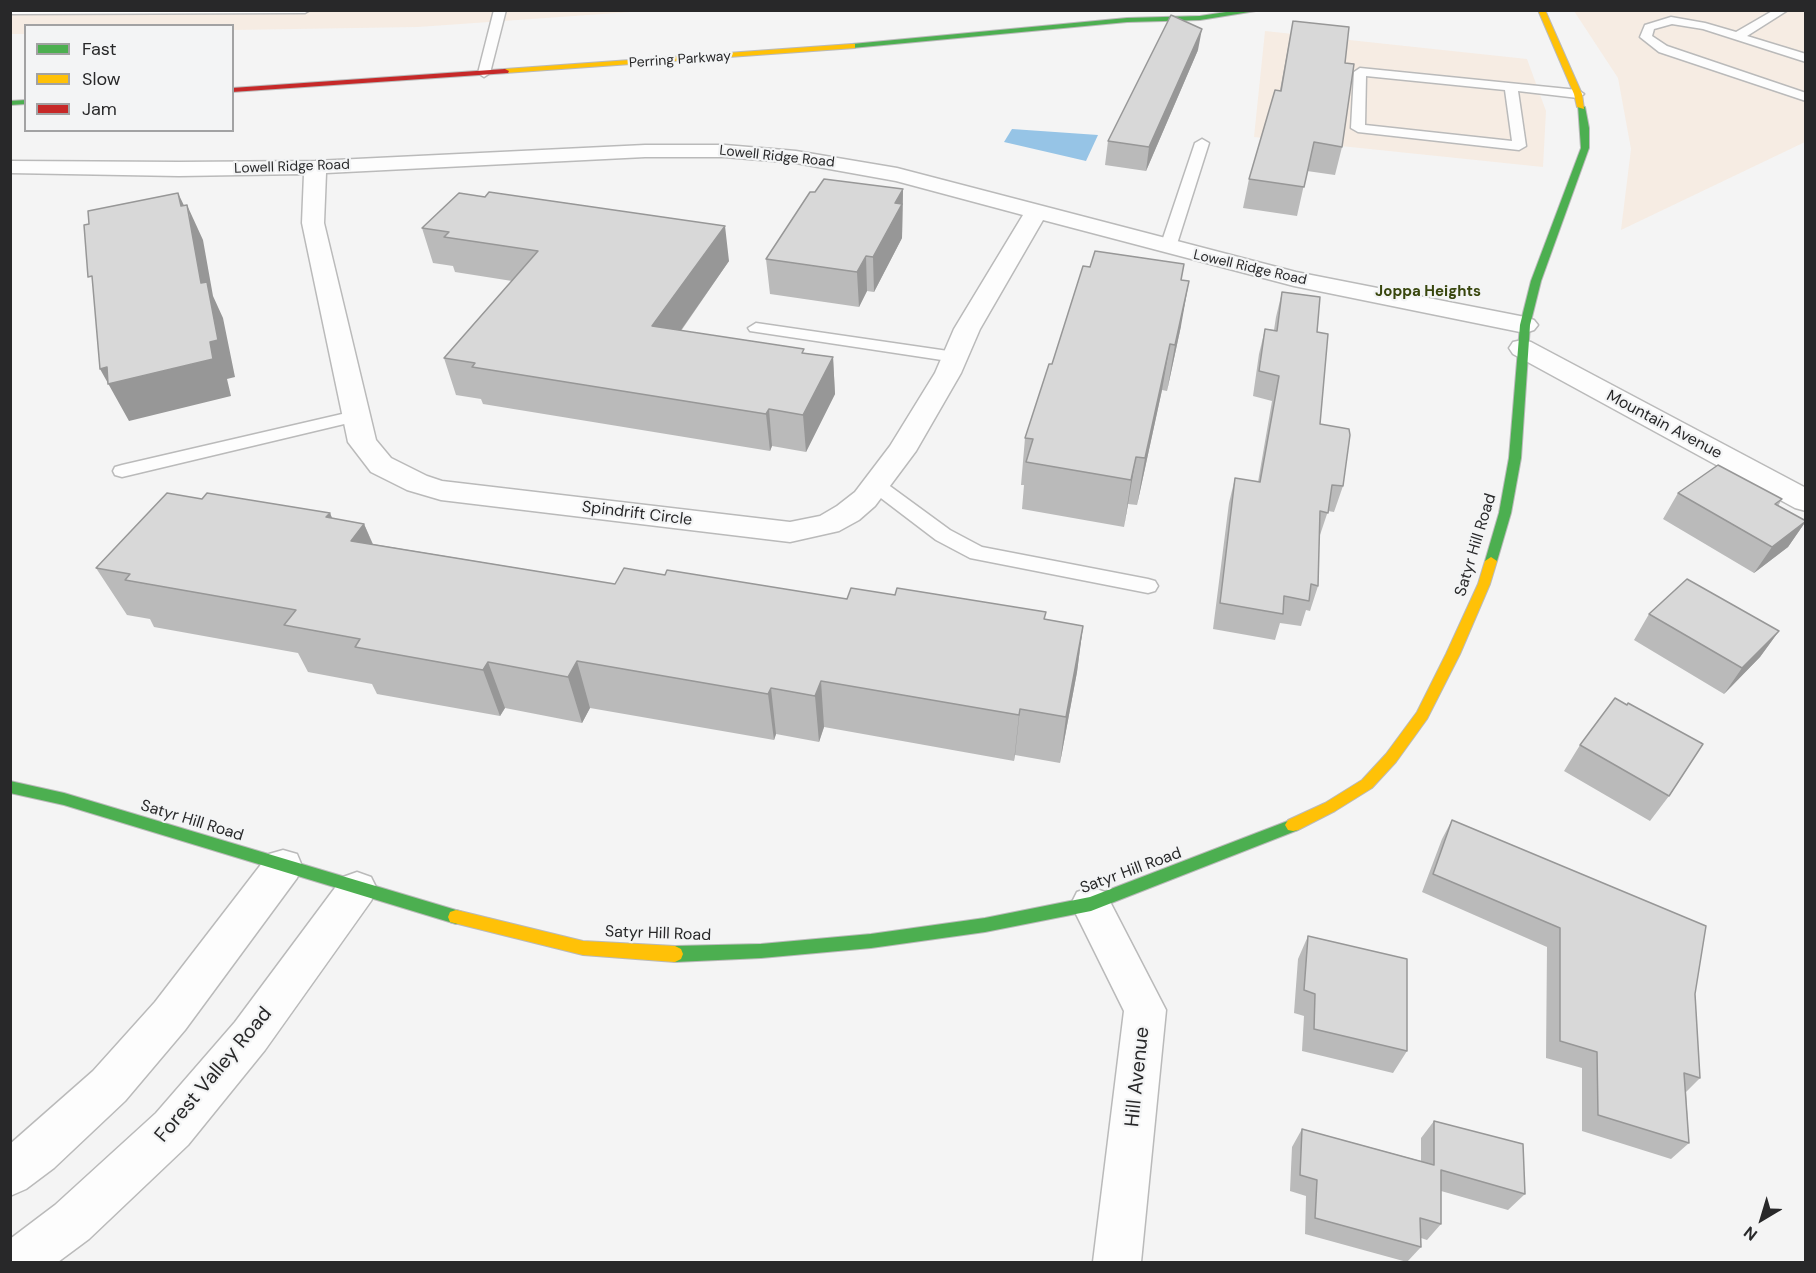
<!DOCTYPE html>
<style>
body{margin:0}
#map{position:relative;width:1816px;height:1273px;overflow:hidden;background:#f4f4f4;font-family:"DM Sans",sans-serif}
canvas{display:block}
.frame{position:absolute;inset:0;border:12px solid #282829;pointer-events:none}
.legend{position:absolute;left:24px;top:24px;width:210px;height:108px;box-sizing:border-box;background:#f3f4f5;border:2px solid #a2a2a3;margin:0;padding:8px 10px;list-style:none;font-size:18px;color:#282829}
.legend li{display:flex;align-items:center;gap:12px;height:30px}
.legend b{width:30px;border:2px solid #a2a2a3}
.north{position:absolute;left:1732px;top:1189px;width:60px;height:60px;-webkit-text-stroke:4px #f3f4f5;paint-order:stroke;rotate:218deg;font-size:16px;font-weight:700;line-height:24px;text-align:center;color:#282829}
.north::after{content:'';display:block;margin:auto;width:21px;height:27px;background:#282829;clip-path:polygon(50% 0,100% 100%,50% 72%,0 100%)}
</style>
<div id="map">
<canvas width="1816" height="1273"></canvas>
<div class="frame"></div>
<ul class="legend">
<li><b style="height:8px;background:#4caf50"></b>Fast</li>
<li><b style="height:8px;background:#ffc107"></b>Slow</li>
<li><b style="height:8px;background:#c62828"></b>Jam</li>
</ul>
<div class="north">N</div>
</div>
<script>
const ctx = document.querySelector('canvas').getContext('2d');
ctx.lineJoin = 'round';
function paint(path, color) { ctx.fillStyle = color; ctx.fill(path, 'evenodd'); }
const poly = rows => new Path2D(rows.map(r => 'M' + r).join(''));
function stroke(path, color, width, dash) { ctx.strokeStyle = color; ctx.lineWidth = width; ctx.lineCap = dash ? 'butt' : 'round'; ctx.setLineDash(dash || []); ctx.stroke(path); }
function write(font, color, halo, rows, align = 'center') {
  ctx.font = font + ' "DM Sans",sans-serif'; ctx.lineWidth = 4.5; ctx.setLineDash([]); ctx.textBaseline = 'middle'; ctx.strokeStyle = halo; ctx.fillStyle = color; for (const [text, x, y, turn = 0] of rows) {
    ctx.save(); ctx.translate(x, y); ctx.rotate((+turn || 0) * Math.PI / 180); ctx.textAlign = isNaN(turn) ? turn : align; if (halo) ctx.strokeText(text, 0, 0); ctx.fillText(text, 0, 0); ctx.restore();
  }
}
const commercial = poly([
 [10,11,645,11,418,27,233,30,232,26,26,26,25,34,11,34],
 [1574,11,1805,11,1805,142,1621,230,1631,149,1618,78],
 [1265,31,1527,59,1546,111,1543,167,1254,137]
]);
const water = poly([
 [1012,129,1098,135,1086,161,1004,142]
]);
const lane = poly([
 [10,10,310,10,305,13,10,14,10,10],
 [494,10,506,10,490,73,484,77,478,73,494,10],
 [1774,10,1788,10,1747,36,1806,54,1806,62,1703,29,1672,24,1654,29,1652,36,1667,46,1806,93,1806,101,1659,52,1640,37,1645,25,1671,17,1705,23,1736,32,1774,10],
 [1360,68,1578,90,1584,94,1578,98,1518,91,1526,146,1519,150,1358,132,1351,128,1354,72,1360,68],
 [1366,76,1505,90,1512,141,1365,125,1366,76],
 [1202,139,1209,143,1176,247,1168,252,1163,250,1160,247,1195,143,1202,139],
 [756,323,955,352,963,357,955,362,750,331,748,328,756,323],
 [355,411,361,412,364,416,361,420,122,477,115,475,113,471,115,467,122,465,355,411],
 [876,479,883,481,950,530,982,547,1148,579,1155,581,1158,586,1155,591,1148,593,970,558,936,540,869,489,867,485,869,481,876,479]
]);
const street = poly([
 [645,145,725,145,796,151,897,168,1296,272,1525,317,1534,320,1538,325,1534,330,1525,333,1294,286,1043,220,980,329,961,373,916,451,875,506,859,520,839,531,790,542,441,500,407,490,371,472,348,442,302,223,304,174,179,176,10,173,10,161,179,162,315,161,645,145],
 [645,157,725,157,796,163,896,181,1023,215,954,329,935,373,890,446,855,492,837,506,820,516,790,522,442,481,427,476,391,458,376,440,324,223,326,173,645,157],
 [1522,340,1531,342,1806,488,1806,511,1795,508,1513,354,1509,348,1513,342,1522,340],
 [283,850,297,854,302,866,297,878,185,1030,125,1101,54,1168,26,1189,10,1196,10,1144,93,1071,155,1002,269,854,283,850],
 [357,872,371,877,377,889,371,901,265,1050,188,1145,89,1239,58,1262,10,1262,10,1239,55,1205,156,1113,235,1022,343,877,357,872],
 [1091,887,1105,892,1166,1010,1141,1262,1093,1262,1124,1011,1071,904,1077,892,1091,887]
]);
const fast = poly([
 [1239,10,1262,10,1200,20,1127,22,852,48,848,46,852,44,1127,18,1200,16,1239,10],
 [26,100,26,104,10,105,10,101,26,100],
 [1578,105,1585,107,1589,128,1589,148,1541,281,1530,325,1521,458,1511,513,1497,561,1491,565,1485,561,1499,513,1509,458,1520,325,1531,281,1581,148,1578,105],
 [10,781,64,793,456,910,462,912,464,917,462,922,456,924,64,805,10,793,10,781],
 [1293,819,1298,820,1301,825,1298,830,1091,911,985,932,871,948,761,958,675,962,669,959,667,954,669,949,675,946,761,944,871,934,985,918,1090,897,1293,819]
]);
const slow = poly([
 [1538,10,1545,10,1582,94,1584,109,1577,107,1574,94,1538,10],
 [852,44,855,44,855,48,505,73,501,71,505,69,852,44],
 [1491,557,1497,561,1490,584,1460,654,1427,719,1396,762,1372,788,1335,811,1298,830,1293,831,1288,830,1285,825,1288,820,1325,803,1362,780,1386,754,1417,712,1446,654,1478,584,1485,561,1491,557],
 [456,910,583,941,675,946,681,949,683,954,681,959,675,962,583,955,450,922,448,917,450,912,456,910]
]);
const jam = poly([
 [505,69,509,71,508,73,232,92,232,88,505,69]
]);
const wall = poly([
 [1293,21,1345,63,1342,147,1335,175,1307,171,1297,216,1243,208,1249,179,1280,90],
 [1198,50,1146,171,1105,165,1108,141],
 [903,189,902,238,874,292,867,291,859,307,770,294,766,259,815,192],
 [422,228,729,261,681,331,804,353,833,357,835,394,806,452,772,446,770,451,483,404,481,399,456,395,444,358,512,281,455,272,453,266,433,263],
 [1184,264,1181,280,1181,326,1167,391,1162,390,1137,505,1128,504,1124,527,1022,509,1024,485,1021,485,1025,438,1090,267],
 [1282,292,1317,332,1320,424,1343,486,1334,512,1328,511,1319,538,1318,586,1310,611,1306,610,1301,626,1280,623,1275,640,1213,629,1229,503,1235,478,1258,482,1272,401,1253,396,1259,354,1265,329,1274,330,1276,317],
 [1678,493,1782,499,1778,506,1806,521,1788,547,1754,573,1663,519],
 [202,499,330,513,332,519,364,524,373,544,615,584,665,575,847,599,1045,619,1083,626,1077,672,1060,763,1015,755,1014,761,824,727,819,742,776,734,774,740,590,708,582,723,505,708,500,716,377,694,372,684,308,672,298,653,154,627,150,619,127,615,96,568],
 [1649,614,1779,631,1760,657,1724,694,1634,640],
 [1627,705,1669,796,1650,821,1564,771,1580,745],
 [1452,820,1695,994,1700,1078,1686,1092,1689,1143,1671,1159,1582,1131,1582,1068,1546,1058,1547,947,1422,892,1442,839],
 [1308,936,1407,1051,1393,1073,1302,1051,1304,1016,1294,1013,1298,959],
 [1434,1121,1525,1194,1508,1210,1441,1191,1441,1224,1427,1240,1421,1238,1421,1247,1407,1262,1305,1234,1306,1196,1290,1191,1292,1147,1302,1129,1421,1161,1421,1138]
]);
const shadedWall = poly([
 [1202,29,1198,50,1146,171,1149,147],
 [903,189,902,238,874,292,873,257,895,203],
 [178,193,190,218,187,205,203,240,213,296,223,318,235,377,227,379,231,396,129,421,100,369,210,342,201,283,181,206],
 [725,226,729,261,658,363,652,326],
 [866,256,867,291,859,307,857,272],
 [1189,281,1181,326,1167,391,1175,345],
 [1170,344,1162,390,1137,505,1145,458],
 [833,357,835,394,806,452,803,415],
 [769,409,772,446,770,451,766,414],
 [1136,457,1128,504,1124,527,1131,480],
 [330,513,350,560,326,517],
 [1806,521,1788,547,1754,573,1772,547],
 [364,524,384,571,351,541],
 [1083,626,1077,672,1060,763,1066,717],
 [1779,631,1760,657,1724,694,1742,668],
 [577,661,590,708,582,723,568,677],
 [488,662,505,708,500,716,483,670],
 [821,681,824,727,819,742,815,696],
 [771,688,776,734,774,740,768,694],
 [1020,709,1015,755,1014,761,1019,715]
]);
const building = poly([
 [1171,15,1202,29,1149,147,1108,141,1171,15],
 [1293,21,1349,27,1345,63,1354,64,1342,147,1314,142,1304,187,1249,179,1275,90,1281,91,1293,21],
 [824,179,903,189,895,203,902,204,873,257,866,256,857,272,766,259,810,192,815,192,824,179],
 [489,192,725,226,652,326,804,349,802,353,833,357,803,415,769,409,766,414,472,367,475,363,444,358,538,251,444,237,449,232,422,228,459,193,485,197,489,192],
 [178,193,181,206,187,205,201,283,207,282,218,340,210,342,213,359,108,384,107,367,100,369,92,276,88,277,84,225,89,224,88,211,178,193],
 [1095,251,1184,264,1181,280,1189,281,1175,345,1170,344,1145,458,1136,457,1131,480,1026,462,1033,439,1025,438,1049,364,1052,364,1083,266,1090,267,1095,251],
 [1282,292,1320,297,1317,332,1328,334,1320,424,1349,429,1350,435,1343,486,1332,485,1328,513,1320,511,1318,586,1311,584,1309,601,1284,596,1283,614,1220,603,1235,478,1260,482,1279,376,1259,371,1265,329,1277,331,1282,292],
 [1718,465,1782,499,1775,504,1806,521,1772,547,1678,493,1718,465],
 [167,493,202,499,207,493,330,513,326,517,364,524,351,541,615,584,624,568,665,575,667,570,847,599,851,588,895,595,897,588,1046,612,1044,619,1083,626,1066,717,1020,709,1019,715,821,681,815,696,771,688,768,694,577,661,568,677,488,662,483,670,355,647,360,639,284,625,296,610,125,580,130,574,96,568,167,493],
 [1687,579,1779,631,1742,668,1649,614,1687,579],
 [1615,698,1627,705,1628,703,1703,744,1669,796,1580,745,1615,698],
 [1452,820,1706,926,1695,994,1700,1078,1684,1073,1689,1143,1598,1115,1597,1052,1560,1041,1560,928,1433,874,1452,820],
 [1308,936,1407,959,1407,1051,1314,1029,1315,994,1304,990,1308,936],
 [1434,1121,1523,1144,1525,1194,1441,1170,1441,1224,1420,1218,1421,1247,1315,1218,1317,1180,1300,1175,1302,1129,1434,1165,1434,1121]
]);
const farStreetnames = [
 ["Perring Parkway",680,60,-4],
 ["Lowell Ridge Road",777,157,6],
 ["Lowell Ridge Road",292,167,-2],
 ["Lowell Ridge Road",1250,268,13]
];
const farNeighbourhoodnames = [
 ["Joppa Heights",1428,292]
];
const streetNames = [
 ["Mountain Avenue",1664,425,28],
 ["Spindrift Circle",637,514,7],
 ["Satyr Hill Road",1476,545,-73],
 ["Satyr Hill Road",192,821,17],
 ["Satyr Hill Road",1131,871,-20],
 ["Satyr Hill Road",658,934,2]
];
const nearStreetnames = [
 ["Forest Valley Road",214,1075,-50],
 ["Hill Avenue",1138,1077,-84]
];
paint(commercial, '#f6ece3');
paint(water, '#96c4e6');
stroke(lane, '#bababa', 3);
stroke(street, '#bababa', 3);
stroke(fast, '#bababa', 2);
stroke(slow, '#bababa', 2);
stroke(jam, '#bababa', 2);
paint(lane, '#fdfdfd');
paint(street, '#fdfdfd');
paint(fast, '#4caf50');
paint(slow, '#ffc107');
paint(jam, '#c62828');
paint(wall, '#bababa');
paint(shadedWall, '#979797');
paint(building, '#d8d8d8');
stroke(building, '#979797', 1.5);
write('14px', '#282829', '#f3f4f5', farStreetnames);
write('bold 15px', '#38460d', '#f3f4f5', farNeighbourhoodnames);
write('16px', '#282829', '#f3f4f5', streetNames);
write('20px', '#282829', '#f3f4f5', nearStreetnames);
</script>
